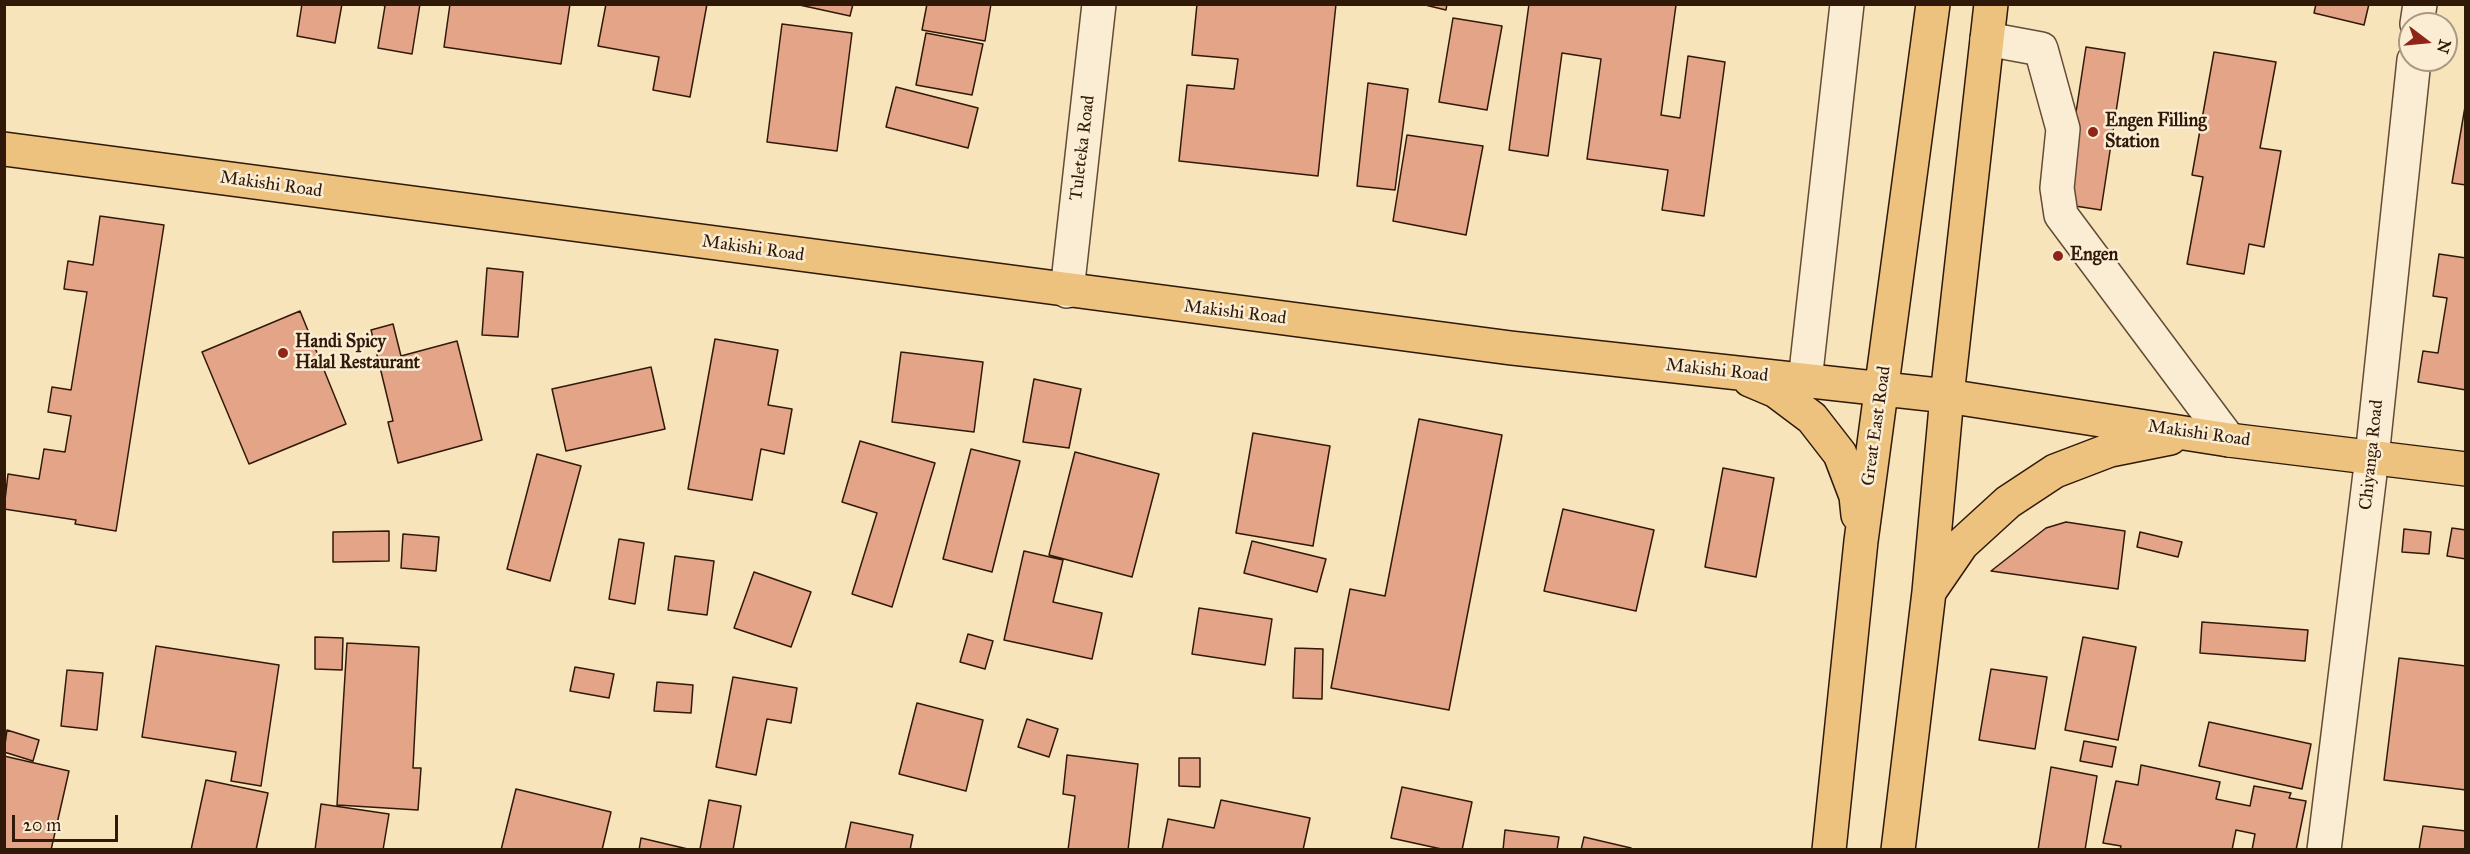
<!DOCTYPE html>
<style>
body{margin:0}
#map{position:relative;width:2470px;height:854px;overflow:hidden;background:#f8e4bb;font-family:"IM FELL Great Primer",serif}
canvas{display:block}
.frame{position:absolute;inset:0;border:6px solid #311909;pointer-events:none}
.north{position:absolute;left:2398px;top:12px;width:60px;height:60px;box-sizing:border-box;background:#faedd3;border:2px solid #aa9882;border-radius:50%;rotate:106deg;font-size:16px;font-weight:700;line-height:24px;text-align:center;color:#311909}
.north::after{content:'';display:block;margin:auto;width:21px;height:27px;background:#8f2418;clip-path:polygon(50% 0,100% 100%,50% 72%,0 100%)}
.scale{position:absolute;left:12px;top:815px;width:106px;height:27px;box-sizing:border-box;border:3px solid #311909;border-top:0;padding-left:8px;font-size:18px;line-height:21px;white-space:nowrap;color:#311909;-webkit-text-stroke:4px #faedd3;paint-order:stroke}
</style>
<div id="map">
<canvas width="2470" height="854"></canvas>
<div class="frame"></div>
<div class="north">N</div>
<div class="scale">20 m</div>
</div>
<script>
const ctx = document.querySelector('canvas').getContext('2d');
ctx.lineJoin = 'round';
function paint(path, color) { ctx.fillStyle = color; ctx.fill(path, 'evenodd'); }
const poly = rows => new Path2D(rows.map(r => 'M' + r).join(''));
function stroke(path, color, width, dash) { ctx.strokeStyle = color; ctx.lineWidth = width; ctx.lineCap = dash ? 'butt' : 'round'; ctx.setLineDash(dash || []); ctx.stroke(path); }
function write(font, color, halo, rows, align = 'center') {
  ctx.font = font + ' "IM FELL Great Primer",serif'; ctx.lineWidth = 5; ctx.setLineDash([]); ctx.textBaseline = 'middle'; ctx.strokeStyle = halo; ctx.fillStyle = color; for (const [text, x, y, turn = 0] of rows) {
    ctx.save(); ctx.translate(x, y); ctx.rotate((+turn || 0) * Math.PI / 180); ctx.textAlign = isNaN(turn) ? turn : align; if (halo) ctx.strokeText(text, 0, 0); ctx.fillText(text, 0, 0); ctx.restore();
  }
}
const building = poly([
 [302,4,342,4,335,43,297,36,302,4],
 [379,4,420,4,412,54,378,48,385,6,379,4],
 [450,4,570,4,561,64,444,47,450,4],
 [606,4,707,4,690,97,653,90,659,57,598,46,606,4],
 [795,4,853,4,850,16,795,4],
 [927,4,991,4,985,41,922,30,927,4],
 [1197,4,1336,4,1318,176,1179,161,1187,85,1234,89,1238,59,1192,55,1197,4],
 [1421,4,1447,4,1446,10,1421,4],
 [1529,4,1676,5,1661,115,1680,118,1688,56,1725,62,1704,216,1662,210,1668,170,1587,159,1601,59,1562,53,1548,156,1509,150,1529,4],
 [2316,4,2369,4,2364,25,2314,13,2316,4],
 [1453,18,1502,26,1487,110,1439,102,1453,18],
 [782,24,852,33,837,151,767,142,782,24],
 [926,33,983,44,972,95,916,85,926,33],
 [2086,47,2125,53,2101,210,2062,204,2086,47],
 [2214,52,2276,62,2260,148,2281,151,2264,247,2249,244,2244,274,2187,264,2203,177,2192,175,2214,52],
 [1368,83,1408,89,1395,190,1357,186,1368,83],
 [896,87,978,108,968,148,886,127,896,87],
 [2466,101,2466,185,2452,183,2466,101],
 [1407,135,1483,146,1466,235,1393,221,1407,135],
 [100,216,164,225,116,531,75,524,76,520,4,509,8,474,39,479,44,449,65,452,71,416,48,412,52,387,71,390,87,292,64,289,68,261,93,265,100,216],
 [2439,254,2466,258,2466,390,2418,382,2423,351,2438,353,2447,298,2433,296,2439,254],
 [487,268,523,272,518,337,482,335,487,268],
 [300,311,346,424,249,464,202,352,300,311],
 [393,324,401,356,457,341,482,440,398,463,388,422,393,421,371,330,393,324],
 [715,339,778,350,768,405,792,409,784,454,761,449,752,500,688,489,715,339],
 [901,352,983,362,974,432,892,422,901,352],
 [651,367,665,429,566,451,552,389,651,367],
 [1034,379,1081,389,1069,448,1023,442,1034,379],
 [1419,419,1502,435,1449,710,1331,688,1350,589,1385,596,1419,419],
 [1253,433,1330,446,1313,546,1236,533,1253,433],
 [860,441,935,463,892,607,852,594,877,513,842,502,860,441],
 [971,449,1020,461,992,572,943,559,971,449],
 [1075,452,1159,474,1132,577,1049,555,1075,452],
 [537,454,581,466,550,581,507,569,537,454],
 [1723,468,1774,478,1756,577,1705,567,1723,468],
 [1563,509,1654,530,1636,611,1544,591,1563,509],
 [2066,522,2125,531,2118,589,1991,571,2046,528,2066,522],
 [2452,528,2466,530,2466,559,2447,556,2452,528],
 [2404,529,2431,532,2429,554,2402,552,2404,529],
 [389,531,389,561,333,562,333,532,389,531],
 [2140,532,2182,542,2178,557,2137,547,2140,532],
 [403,534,439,537,436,571,401,568,403,534],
 [619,539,644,543,635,604,609,599,619,539],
 [1252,541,1326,559,1317,592,1244,573,1252,541],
 [1024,551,1063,560,1053,602,1102,613,1092,659,1004,640,1024,551],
 [675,556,714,561,707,615,668,610,675,556],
 [754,572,811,592,791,647,734,628,754,572],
 [1199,608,1272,619,1265,665,1192,654,1199,608],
 [2202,622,2308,630,2305,661,2200,653,2202,622],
 [968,634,993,641,985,669,960,662,968,634],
 [315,637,343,638,342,670,315,669,315,637],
 [2083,637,2136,647,2118,740,2065,730,2083,637],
 [347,643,419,647,413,768,421,768,418,810,337,805,347,643],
 [156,646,279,665,261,786,231,781,236,752,142,737,156,646],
 [1295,648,1323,649,1322,699,1293,698,1295,648],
 [2399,658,2466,666,2466,790,2384,780,2399,658],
 [575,667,614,674,609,698,570,691,575,667],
 [1991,669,2047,677,2035,749,1979,740,1991,669],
 [67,670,103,673,97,730,61,726,67,670],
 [733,677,797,688,791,723,767,719,756,775,716,767,733,677],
 [657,682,693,685,691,713,654,711,657,682],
 [917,703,983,720,966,791,899,774,917,703],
 [1027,719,1058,729,1049,757,1018,747,1027,719],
 [2209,722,2311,744,2302,789,2199,766,2209,722],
 [7,730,39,740,33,761,4,752,7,730],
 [2084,741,2116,747,2112,767,2080,761,2084,741],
 [1067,755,1138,764,1128,850,1068,850,1075,796,1063,794,1067,755],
 [4,756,69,771,51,850,4,850,4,756],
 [1179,758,1200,758,1200,787,1179,786,1179,758],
 [2141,765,2220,782,2216,799,2250,806,2254,786,2291,793,2289,798,2306,801,2296,850,2252,850,2255,834,2236,830,2232,850,2120,850,2121,846,2103,843,2116,781,2138,785,2141,765],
 [2051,767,2097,776,2085,850,2038,850,2051,767],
 [206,780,268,793,256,850,191,850,206,780],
 [1402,787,1472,802,1462,850,1446,850,1391,838,1402,787],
 [516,789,611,812,602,850,501,850,516,789],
 [709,800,741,806,733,850,700,849,709,800],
 [1221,800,1310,818,1303,850,1162,850,1168,819,1214,828,1221,800],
 [321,804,389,814,383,850,315,850,321,804],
 [851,822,913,835,910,850,845,850,851,822],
 [2423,826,2466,831,2466,850,2419,850,2423,826],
 [1505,830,1559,837,1557,850,1503,850,1505,830],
 [1584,837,1631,848,1631,850,1581,850,1584,837],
 [641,838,692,850,639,850,641,838]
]);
const minor = poly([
 [2417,24,2420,4],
 [1987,39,2041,49,2063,129,2057,188,2061,215,2229,440],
 [1067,291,1099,4],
 [1805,381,1847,4],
 [2324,850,2372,457,2414,60]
]);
const major = poly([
 [4,149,1511,348,1947,396,2229,440,2466,469],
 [1750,380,1776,391,1812,418,1840,454,1856,496,1858,515],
 [1929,592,1962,544,2008,502,2055,471,2110,450,2170,438],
 [1829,850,1861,541,1933,4],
 [1898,850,1929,592,1947,396,1991,4]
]);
const markers = [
 [2093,132,6,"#8f2418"],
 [2058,256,6,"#8f2418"],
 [283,353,6,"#8f2418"]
];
const poiNames = [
 ["Engen Filling",2105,122],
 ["Station",2105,143],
 ["Engen",2070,256],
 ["Handi Spicy",295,343],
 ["Halal Restaurant",295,364]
];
const streetNames = [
 ["Tuleteka Road",1083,148,-83],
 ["Makishi Road",271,185,8],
 ["Makishi Road",753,249,8],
 ["Makishi Road",1235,313,7],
 ["Makishi Road",1717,371,6],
 ["Great East Road",1877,426,-82],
 ["Makishi Road",2199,434,8],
 ["Chiyanga Road",2372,455,-84]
];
paint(building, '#e4a488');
stroke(building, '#311909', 1.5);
stroke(minor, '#634c36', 36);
stroke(major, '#311909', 36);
stroke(minor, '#faedd3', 33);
stroke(major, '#ecc27e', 33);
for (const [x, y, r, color] of markers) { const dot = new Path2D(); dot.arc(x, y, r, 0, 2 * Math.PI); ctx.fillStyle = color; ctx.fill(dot); stroke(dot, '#faedd3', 2); }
write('bold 18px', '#311909', '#faedd3', poiNames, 'left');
write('18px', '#311909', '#faedd3', streetNames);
</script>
